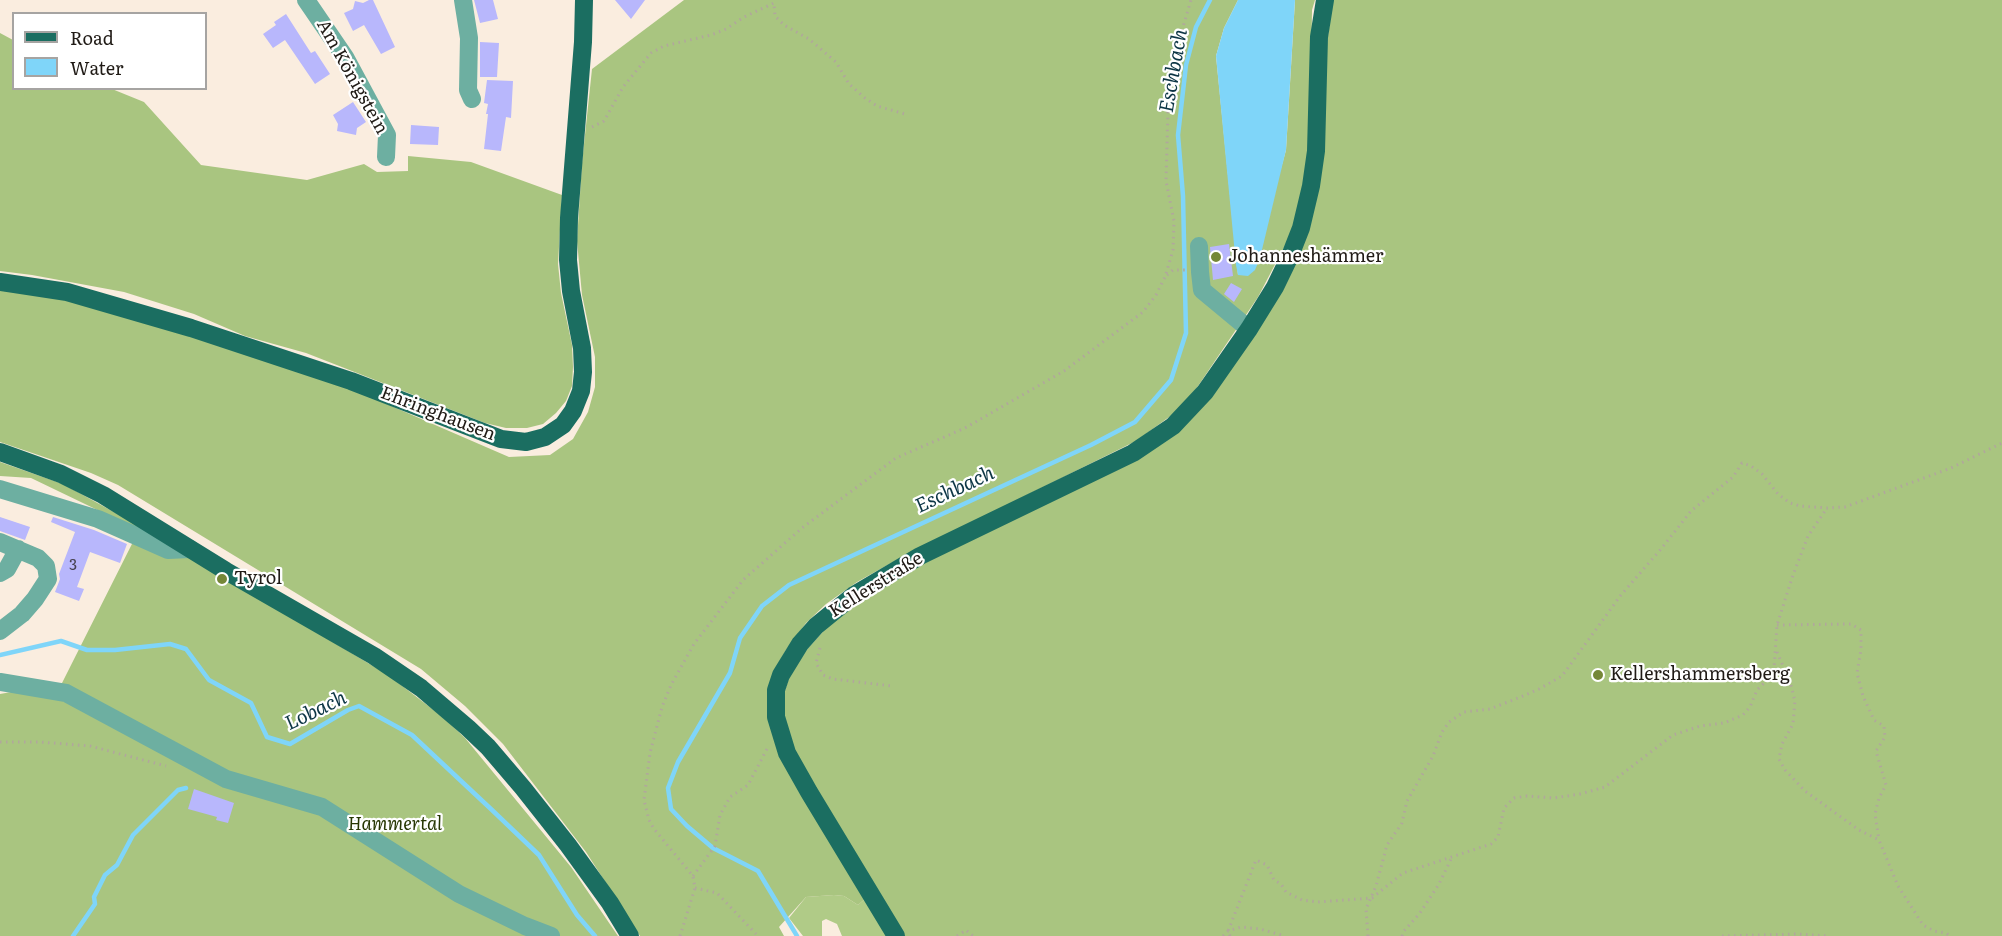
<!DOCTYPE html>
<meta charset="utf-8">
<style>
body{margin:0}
#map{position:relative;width:2002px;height:936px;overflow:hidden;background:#faeddf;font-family:Literata,serif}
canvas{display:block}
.legend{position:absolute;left:12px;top:12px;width:195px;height:78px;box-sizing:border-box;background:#fff;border:2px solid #a6a4a2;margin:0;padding:8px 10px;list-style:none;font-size:18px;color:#201b16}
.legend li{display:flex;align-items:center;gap:12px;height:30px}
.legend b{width:30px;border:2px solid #a6a4a2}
</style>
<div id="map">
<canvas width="2002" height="936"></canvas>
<ul class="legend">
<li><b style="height:8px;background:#1b6e61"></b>Road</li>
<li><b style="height:16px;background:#7fd5f9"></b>Water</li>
</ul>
</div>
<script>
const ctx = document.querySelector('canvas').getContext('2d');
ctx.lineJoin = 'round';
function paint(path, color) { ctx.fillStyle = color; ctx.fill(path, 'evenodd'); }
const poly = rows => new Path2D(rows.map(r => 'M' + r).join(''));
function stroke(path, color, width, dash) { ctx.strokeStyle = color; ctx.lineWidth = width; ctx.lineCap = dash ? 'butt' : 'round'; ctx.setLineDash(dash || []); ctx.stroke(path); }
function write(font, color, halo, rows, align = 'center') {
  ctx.font = font + ' Literata,serif'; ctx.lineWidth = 4.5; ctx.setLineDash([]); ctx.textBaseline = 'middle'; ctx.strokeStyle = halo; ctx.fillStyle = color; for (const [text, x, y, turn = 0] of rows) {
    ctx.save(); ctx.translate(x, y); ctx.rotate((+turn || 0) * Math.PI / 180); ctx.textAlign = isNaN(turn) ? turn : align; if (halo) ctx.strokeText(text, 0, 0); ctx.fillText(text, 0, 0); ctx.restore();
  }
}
const green = poly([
 [834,895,844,896,858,905,866,898,888,936,842,936,837,924,826,919,822,921,822,936,803,936,789,918,806,897]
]);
const forest = poly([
 [684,0,1238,0,1224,28,1216,56,1238,275,1273,197,1286,150,1295,0,1315,0,1312,10,1310,140,1302,190,1291,234,1258,297,1194,392,1176,412,1136,441,900,558,857,582,826,604,806,623,786,650,773,673,768,695,866,898,858,905,844,896,834,895,806,897,779,927,784,936,640,936,586,852,503,744,465,706,421,669,118,485,91,473,0,442,0,290,56,297,154,324,359,392,509,457,550,455,573,439,588,412,595,387,595,357,582,295,577,241,582,163,592,69],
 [1333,0,2002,0,2002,936,904,936,811,783,785,730,782,700,793,665,837,616,917,566,1152,449,1297,259],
 [0,33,13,40,14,88,112,89,144,102,201,165,307,180,364,164,377,172,408,171,408,156,471,162,562,195,558,264,561,293,572,345,573,367,572,386,566,401,556,413,543,424,527,428,506,428,485,423,306,353,245,336,194,314,124,292,32,275,0,271],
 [0,462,63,484,141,527,388,675,444,718,465,738,571,867,618,936,0,936,0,694,62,683,139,530,31,478,0,476]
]);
const water = poly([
 [1238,0,1295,0,1286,150,1260,258,1255,270,1248,276,1238,275,1236,265,1216,56,1224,28]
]);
const stream = poly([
 [0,655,61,641,87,650,115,650,170,644,186,649,209,680,251,703,267,737,290,744,348,710,359,706,412,735,492,810,539,855,577,915,595,936],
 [73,936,95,904,94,897,105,875,117,865,133,835,178,790,186,788],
 [797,936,758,871,713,848,687,826,671,809,668,788,678,762,730,673,740,638,762,606,789,585,1091,445,1135,422,1171,380,1186,333,1183,196,1178,135,1186,65,1196,27,1210,0]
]);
const building = poly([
 [369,0,373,0,395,47,381,54,364,25,353,31,344,13,353,9,355,1,363,3],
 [474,0,493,0,498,19,480,23],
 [615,0,645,0,631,19],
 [286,14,311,53,315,51,330,74,315,84,285,40,273,48,263,34,276,25,274,22],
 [480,42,499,43,497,77,480,77],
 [487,80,513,81,511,118,506,117,501,151,484,149,488,114,486,114,488,104,484,103],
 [353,102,366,122,357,128,356,135,337,131,338,124,333,115],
 [411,125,439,127,438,145,410,144],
 [1229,244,1233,276,1213,280,1210,247],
 [1231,283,1242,289,1234,302,1224,294],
 [0,517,30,527,25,540,0,531],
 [53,517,94,530,127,544,120,563,90,552,77,587,84,589,79,601,55,592,60,579,59,574,75,532,51,522],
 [194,789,234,803,228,823,216,820,217,817,188,809]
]);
const path = poly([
 [592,127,604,121,623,87,651,53,664,46,711,35,726,29,744,17,774,3,775,16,784,25,809,39,836,62,849,84,865,98,877,106,905,114],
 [1167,275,1173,270,1186,270],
 [1777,625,1851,624,1861,630,1861,650,1857,673,1863,696,1874,720,1884,726,1885,737,1876,751,1886,785,1879,798,1875,814,1879,840],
 [820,648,816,663,823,675,833,679,892,686],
 [1777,652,1790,682,1795,701,1793,724,1782,744,1779,759,1785,770,1805,791,1859,830,1879,840,1898,886,1923,925,1934,931,1946,933,1950,936],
 [0,742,40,742,90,746,166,766],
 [693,876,715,846,720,815,730,797,748,785,768,747],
 [695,888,717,893,756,934],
 [680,936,695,888,693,876,654,829,649,820,644,800,650,753,662,707,671,685,694,644,743,580,802,528,896,458,965,428,1064,371,1143,312,1156,295,1165,277,1173,250,1174,221,1166,181,1168,109,1172,72,1180,37,1191,0],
 [957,936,966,930,973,936],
 [1223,936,1228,931,1241,927,1260,929,1285,936],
 [1230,936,1228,931,1256,860,1267,865,1274,880,1281,884,1286,892,1302,900,1318,902,1372,898,1403,873,1491,844,1498,837,1504,808,1514,798,1527,796,1554,798,1580,794,1605,787,1673,735,1700,726,1724,723,1743,715,1750,707,1757,690,1769,678,1774,669,1777,625,1793,575,1808,536,1827,508],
 [1368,936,1366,909,1376,886,1387,845,1402,823,1407,801,1433,756,1442,732,1449,722,1464,712,1490,709,1523,696,1539,689,1562,676,1621,595,1661,549,1691,511,1733,477,1742,463,1751,466,1762,474,1778,494,1790,503,1800,506,1827,508,1845,507,1951,468,2002,443],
 [1402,936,1403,932,1420,913,1439,884,1452,857],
 [1722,936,1798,934,1828,936]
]);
const minor = poly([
 [306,0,345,57,387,135,386,157],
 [463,0,469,38,468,90,472,99],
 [1199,246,1200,272,1202,290,1249,329],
 [0,489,98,519,168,550,190,549],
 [0,542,38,558,46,566,48,579,35,599,22,614,0,631],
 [0,573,7,569,18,549],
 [0,682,66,693,226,779,322,807,459,894,525,926,551,936]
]);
const major = poly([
 [0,282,67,292,191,328,351,381,501,439,526,442,545,437,563,425,573,411,581,391,583,372,582,348,571,291,568,260,569,218,583,42,584,0],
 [0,452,61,474,103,495,226,571,374,656,421,688,468,728,488,747,523,788,568,845,610,903,630,936],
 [896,936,809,792,787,753,776,717,776,690,781,675,800,644,816,626,854,595,920,556,1133,453,1173,426,1205,392,1249,329,1275,287,1290,256,1301,228,1311,186,1316,151,1319,37,1325,0]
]);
const markers = [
 [1216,257,6,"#758737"],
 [222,579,6,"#758737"],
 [1598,675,6,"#758737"]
];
const numberNames = [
 ["3",73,566]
];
const streetNames = [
 ["Am Königstein",352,77,61],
 ["Ehringhausen",438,414,21],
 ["Kellerstraße",876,585,-32]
];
const poiNames = [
 ["Johanneshämmer",1228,257],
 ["Tyrol",234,579],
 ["Kellershammersberg",1610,675]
];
const parkNames = [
 ["Hammertal",395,825]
];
const waterNames = [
 ["Eschbach",1174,71,-80],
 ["Eschbach",955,490,-25],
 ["Lobach",316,711,-26]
];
paint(green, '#b0cb87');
paint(forest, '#a9c580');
paint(water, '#7fd5f9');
stroke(stream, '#7fd5f9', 4.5);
paint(building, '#b8b7fc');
stroke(path, '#b1a79c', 3, [1.5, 4.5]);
stroke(minor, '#6dafa1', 18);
stroke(major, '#1b6e61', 18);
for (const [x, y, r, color] of markers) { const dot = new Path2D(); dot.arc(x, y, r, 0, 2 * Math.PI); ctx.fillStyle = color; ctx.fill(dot); stroke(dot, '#fff', 2); }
write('15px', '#464250', null, numberNames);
write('18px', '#201b16', '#fff', streetNames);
write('18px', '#201b16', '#fff', poiNames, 'left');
write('italic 18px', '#263602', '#fff', parkNames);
write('italic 20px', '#0d3645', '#fff', waterNames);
</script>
